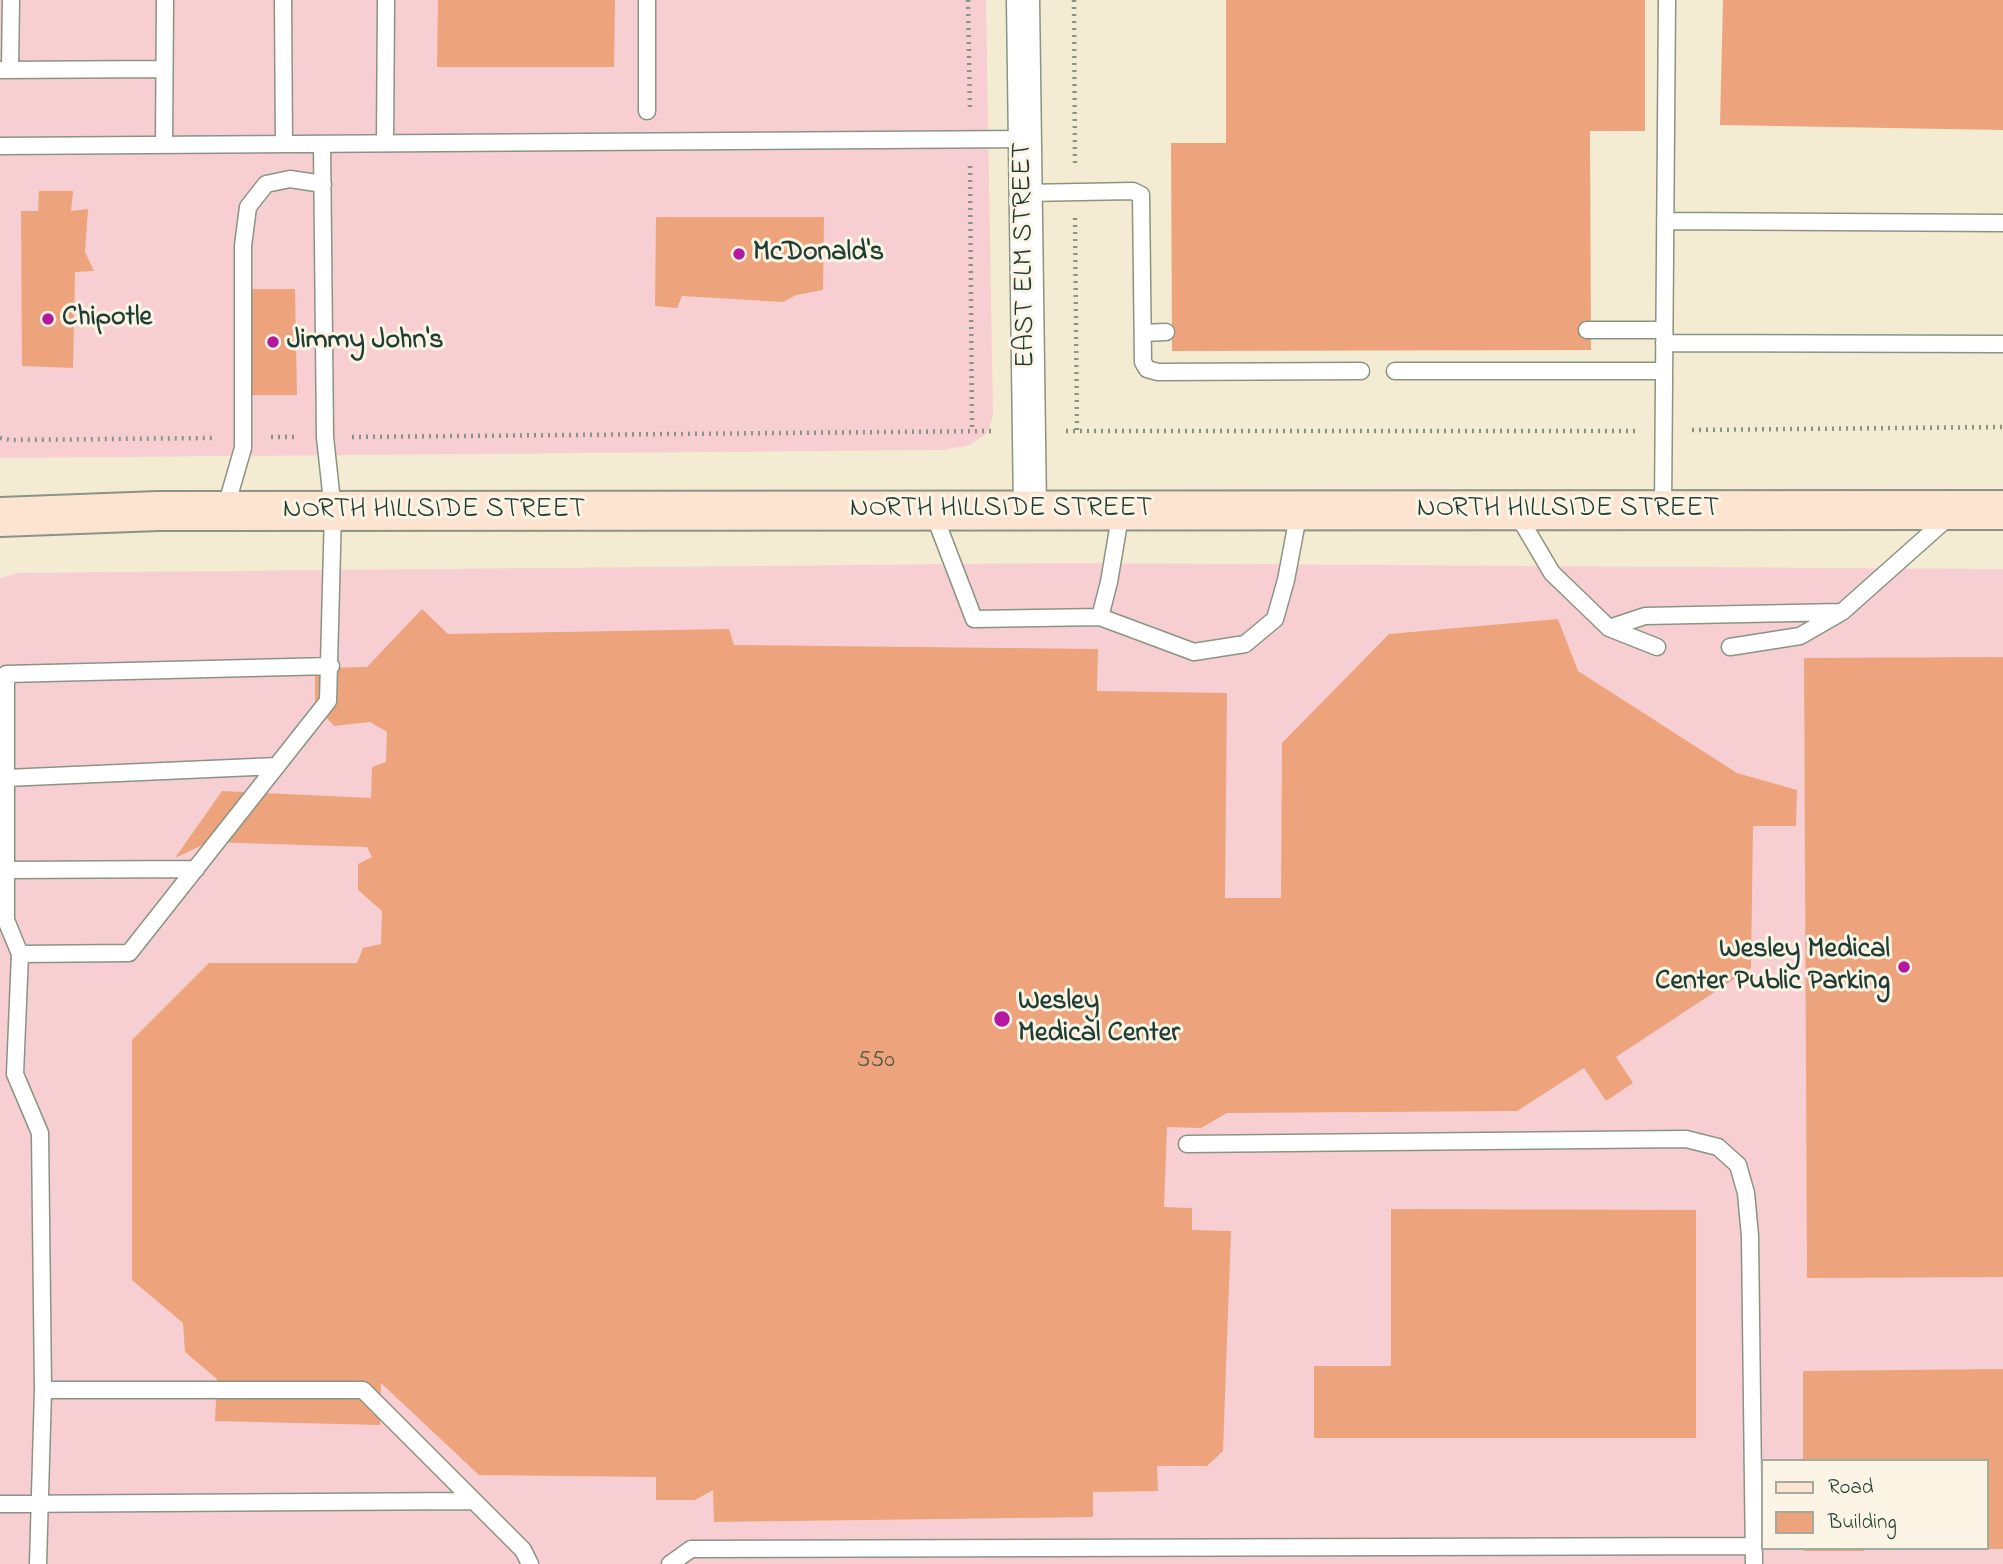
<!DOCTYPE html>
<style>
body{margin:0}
#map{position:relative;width:2003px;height:1564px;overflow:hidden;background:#f4ecd2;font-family:"Indie Flower",sans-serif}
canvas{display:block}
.legend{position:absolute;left:1761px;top:1459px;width:228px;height:91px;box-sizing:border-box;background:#fcf5e5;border:2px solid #a4ab9e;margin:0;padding:9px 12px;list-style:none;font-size:21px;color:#1f3d34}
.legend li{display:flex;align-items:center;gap:14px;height:35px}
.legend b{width:35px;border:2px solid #a4ab9e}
</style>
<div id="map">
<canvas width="2003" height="1564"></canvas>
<ul class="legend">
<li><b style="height:9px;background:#fde4d1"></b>Road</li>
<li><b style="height:19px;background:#eda47c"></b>Building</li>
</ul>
</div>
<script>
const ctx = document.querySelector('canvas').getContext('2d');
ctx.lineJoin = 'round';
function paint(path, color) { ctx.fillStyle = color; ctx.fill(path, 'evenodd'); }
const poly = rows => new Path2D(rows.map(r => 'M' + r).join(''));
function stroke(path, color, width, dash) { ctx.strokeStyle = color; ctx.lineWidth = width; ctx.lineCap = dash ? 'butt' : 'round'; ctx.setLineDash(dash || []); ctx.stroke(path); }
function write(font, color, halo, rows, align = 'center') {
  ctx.font = font + ' "Indie Flower",sans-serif'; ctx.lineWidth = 6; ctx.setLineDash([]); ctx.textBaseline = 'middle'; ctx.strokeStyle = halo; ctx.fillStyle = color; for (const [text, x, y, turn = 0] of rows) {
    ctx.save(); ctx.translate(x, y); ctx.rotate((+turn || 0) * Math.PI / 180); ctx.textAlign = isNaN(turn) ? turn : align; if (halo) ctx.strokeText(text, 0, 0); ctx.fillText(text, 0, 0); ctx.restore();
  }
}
const built = poly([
 [0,0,986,0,993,416,987,433,970,445,944,450,0,458],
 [1069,563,2003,569,2003,1564,0,1564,0,578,18,573],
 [1763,1461,1987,1461,1987,1548,1763,1548]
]);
const building = poly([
 [438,0,615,0,614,67,437,67],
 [1226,0,1645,0,1645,131,1590,131,1591,350,1172,351,1171,143,1226,143],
 [1723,0,2003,0,2003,130,1720,125],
 [39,191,73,191,71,211,88,209,85,252,94,271,75,272,73,368,22,366,21,211,38,211],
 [656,217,824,217,823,290,796,295,783,302,682,296,677,308,655,306],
 [249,289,295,289,297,395,250,395],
 [422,609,448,634,729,629,734,645,1098,649,1097,691,1227,693,1225,898,1281,898,1282,743,1389,634,1558,619,1578,671,1737,773,1797,790,1796,826,1753,826,1751,968,1616,1057,1633,1083,1606,1101,1584,1068,1517,1111,1227,1113,1201,1128,1167,1127,1164,1207,1192,1208,1192,1230,1231,1231,1223,1451,1207,1466,1157,1466,1158,1491,1093,1492,1093,1517,714,1522,713,1490,695,1500,656,1500,656,1477,479,1475,381,1383,380,1425,215,1421,217,1379,185,1352,183,1323,132,1280,132,1040,209,963,357,963,363,948,381,944,382,911,358,890,358,864,372,857,367,847,209,842,175,858,222,791,371,798,372,767,386,762,387,732,370,722,334,726,315,705,315,668,367,667],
 [2003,657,2003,1277,1807,1278,1804,658],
 [1391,1209,1696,1210,1696,1438,1314,1438,1314,1366,1391,1366],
 [2003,1369,2003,1549,1987,1549,1987,1461,1803,1461,1803,1371],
 [1804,1548,1864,1548,1864,1551,1804,1551]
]);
const path = poly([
 [968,0,970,112],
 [1074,0,1075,164],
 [970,166,972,431],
 [1075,218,1077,431],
 [1692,430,2003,427],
 [1066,431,1635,431],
 [271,437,298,437],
 [352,437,994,431],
 [0,438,10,440,214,438]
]);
const lane = poly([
 [283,0,284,144],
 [647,0,647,111],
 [0,70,164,69],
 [10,70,11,0],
 [385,143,386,0],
 [164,145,165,0],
 [0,146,1025,139],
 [1026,193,1133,191,1141,195,1143,362,1147,369,1158,372,1361,371],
 [1665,221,2003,223],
 [1587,330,1664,330],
 [1143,333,1166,332],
 [1664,343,2003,344],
 [1395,371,1664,371],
 [225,510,243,448,243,246,248,207,266,184,290,179,323,184],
 [1663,510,1667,0],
 [933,512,974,619,1100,617,1109,582,1121,511],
 [1516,512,1552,573,1609,628,1645,616,1842,612,1951,515],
 [1100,617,1194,652,1245,644,1275,619,1286,580,1299,511],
 [1609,628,1657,647],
 [1730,647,1800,636,1840,613],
 [331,666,6,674,6,920,20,954,15,1074,40,1133,43,1390,363,1390,523,1550,530,1564],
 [6,778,277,766],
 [6,870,196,869],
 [20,954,129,953,328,701,333,511,325,437,322,145],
 [1187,1144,1686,1139,1718,1147,1738,1165,1746,1193,1750,1236,1754,1564],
 [0,1504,473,1501],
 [38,1564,43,1390],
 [670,1564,691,1549,1754,1546]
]);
const street = poly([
 [1023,0,1030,510]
]);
const secondary = poly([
 [0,517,158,511,2003,510]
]);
const markers = [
 [739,254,7,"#b5179e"],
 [48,319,7,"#b5179e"],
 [273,342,7,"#b5179e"],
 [1904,967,7,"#b5179e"],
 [1002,1019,9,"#b5179e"]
];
const numberNames = [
 ["550",876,1062]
];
const poiNames = [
 ["McDonald's",753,254],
 ["Chipotle",62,319],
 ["Jimmy John's",287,342],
 ["Wesley Medical",1890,951,"right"],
 ["Center Public Parking",1890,983,"right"],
 ["Wesley",1018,1003],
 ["Medical Center",1018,1035]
];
const streetNames = [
 ["EAST ELM STREET",1026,255,-91],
 ["NORTH HILLSIDE STREET",1001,510],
 ["NORTH HILLSIDE STREET",1568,510],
 ["NORTH HILLSIDE STREET",434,511]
];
paint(built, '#f7cfd2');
paint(building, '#eda47c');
stroke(lane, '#8a9483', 19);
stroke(street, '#8a9483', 35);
stroke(secondary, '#8a9483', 42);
stroke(path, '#8a9483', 4.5, [2, 5]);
stroke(lane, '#fff', 16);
stroke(street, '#fff', 32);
stroke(secondary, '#fde4d1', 38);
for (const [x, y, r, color] of markers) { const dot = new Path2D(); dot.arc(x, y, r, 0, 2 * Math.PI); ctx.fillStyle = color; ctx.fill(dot); stroke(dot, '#fcf5e5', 2.5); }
write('24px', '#525746', null, numberNames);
write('bold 28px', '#1f3d34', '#fcf5e5', poiNames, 'left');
write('28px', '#1f3d34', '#fcf5e5', streetNames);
</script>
